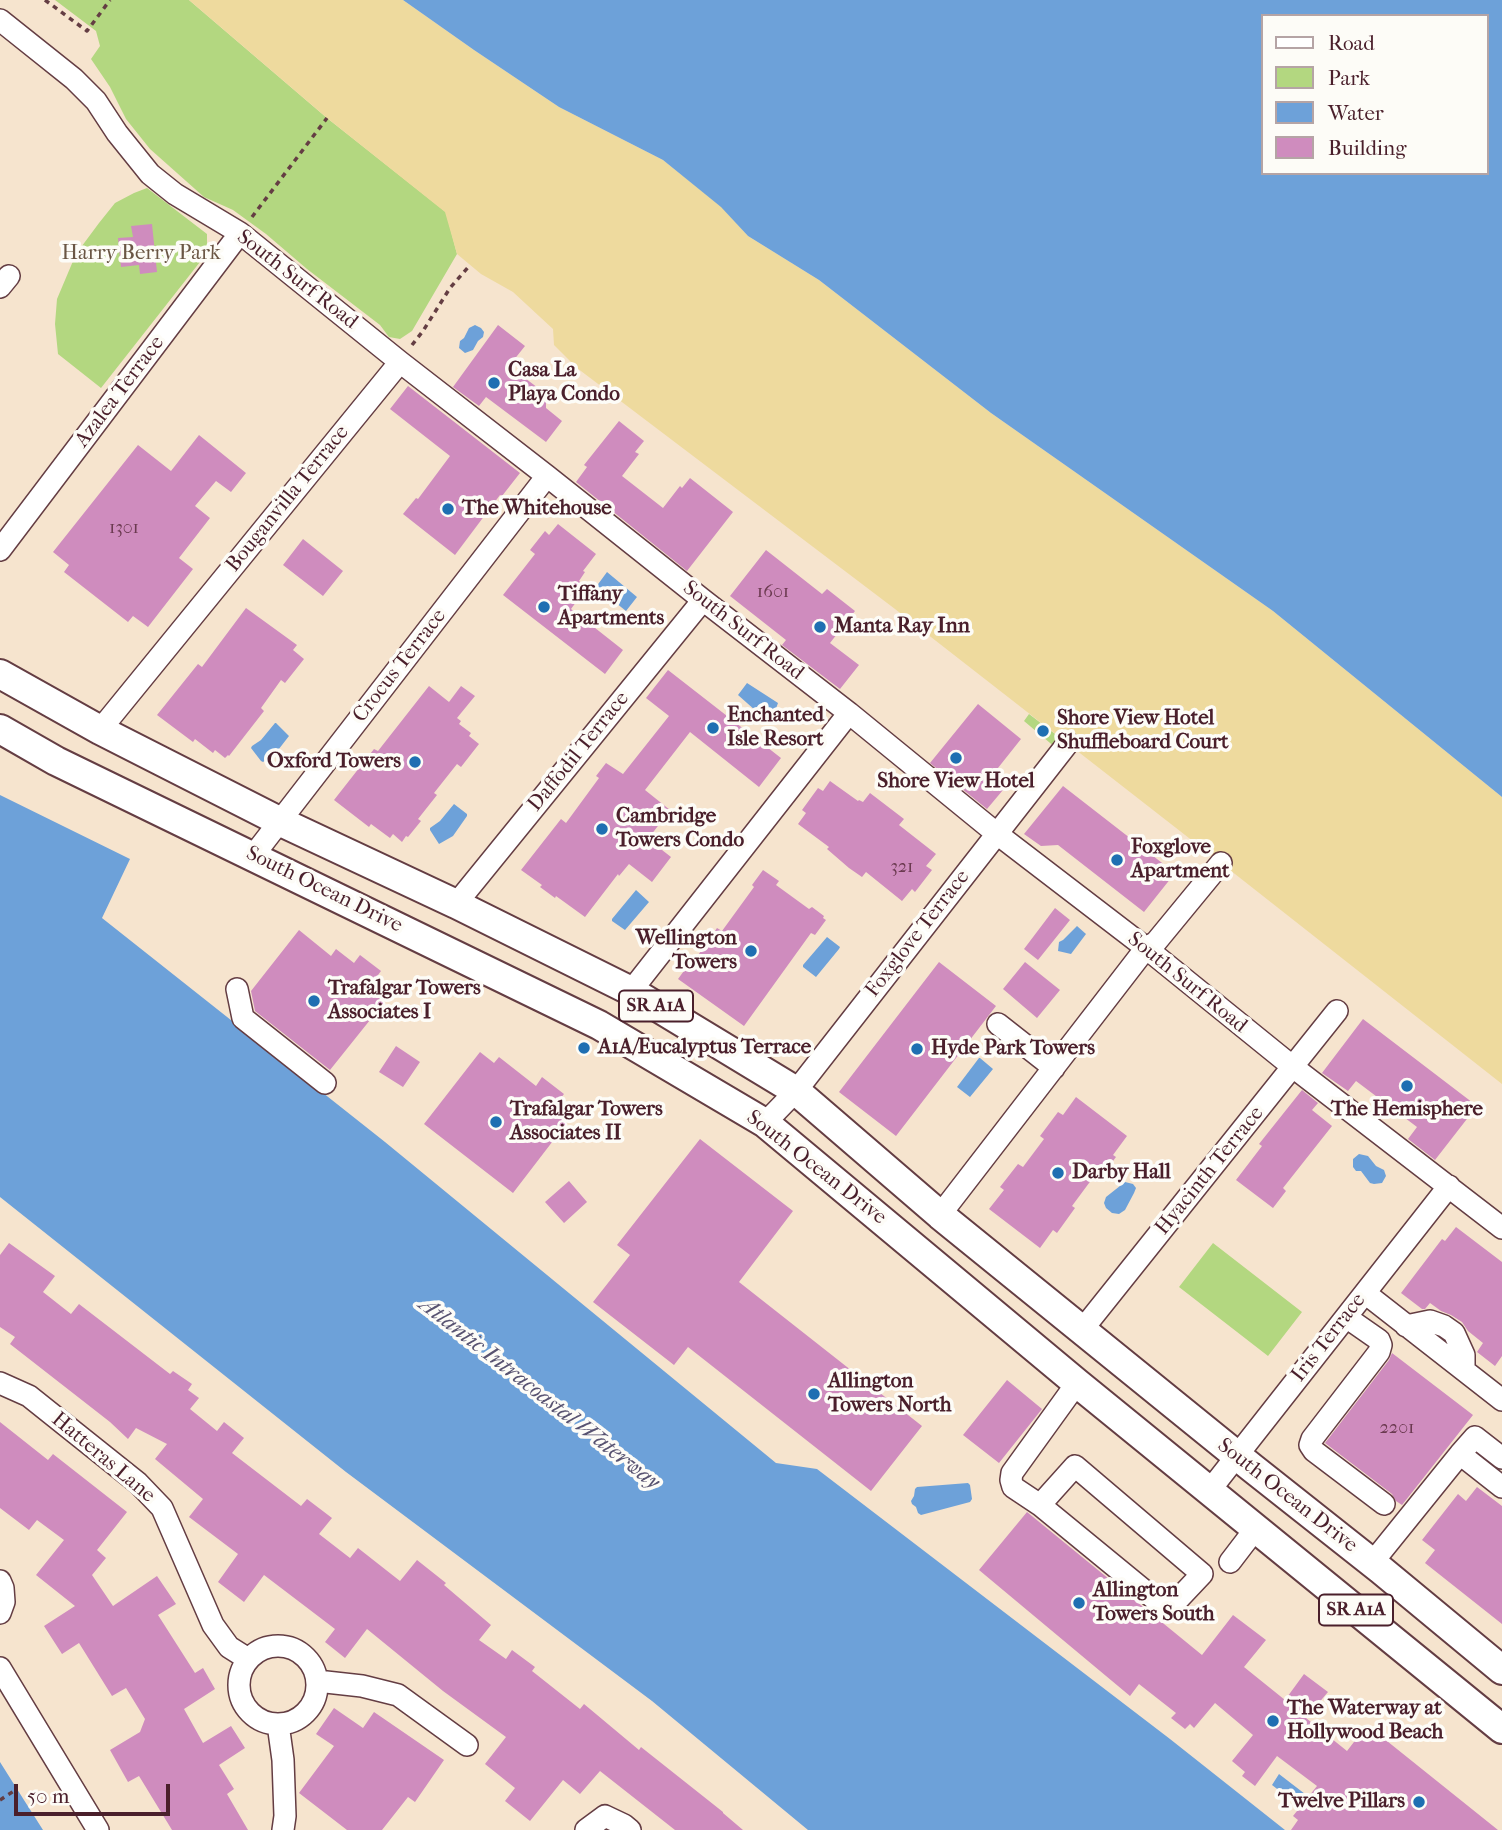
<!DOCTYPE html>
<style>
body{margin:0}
#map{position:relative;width:1502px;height:1830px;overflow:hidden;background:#f6e4ce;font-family:"IM FELL French Canon",serif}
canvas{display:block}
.legend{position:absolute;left:1261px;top:14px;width:228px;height:161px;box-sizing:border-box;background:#fdfcf7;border:2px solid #b5a4a5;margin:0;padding:9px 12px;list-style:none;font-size:21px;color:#4a1f2b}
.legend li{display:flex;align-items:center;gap:14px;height:35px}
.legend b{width:35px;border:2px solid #b5a4a5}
.scale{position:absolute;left:14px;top:1784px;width:156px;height:32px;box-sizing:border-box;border:4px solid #4a1f2b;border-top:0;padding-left:9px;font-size:21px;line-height:24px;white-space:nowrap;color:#4a1f2b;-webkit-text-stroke:5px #fdfcf7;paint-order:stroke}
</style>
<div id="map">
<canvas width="1502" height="1830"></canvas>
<ul class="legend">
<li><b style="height:9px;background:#fff"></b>Road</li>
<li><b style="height:19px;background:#b3d780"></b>Park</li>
<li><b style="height:19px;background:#6da1d9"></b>Water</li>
<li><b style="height:19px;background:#cf8cbe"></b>Building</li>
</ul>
<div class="scale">50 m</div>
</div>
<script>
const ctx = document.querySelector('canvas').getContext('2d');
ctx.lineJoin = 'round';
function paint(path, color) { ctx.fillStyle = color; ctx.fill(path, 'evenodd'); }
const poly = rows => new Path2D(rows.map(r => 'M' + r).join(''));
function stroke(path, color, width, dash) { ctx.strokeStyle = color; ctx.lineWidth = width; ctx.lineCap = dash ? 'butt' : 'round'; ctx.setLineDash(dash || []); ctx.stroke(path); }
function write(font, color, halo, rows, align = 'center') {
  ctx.font = font + ' "IM FELL French Canon",serif'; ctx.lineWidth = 7; ctx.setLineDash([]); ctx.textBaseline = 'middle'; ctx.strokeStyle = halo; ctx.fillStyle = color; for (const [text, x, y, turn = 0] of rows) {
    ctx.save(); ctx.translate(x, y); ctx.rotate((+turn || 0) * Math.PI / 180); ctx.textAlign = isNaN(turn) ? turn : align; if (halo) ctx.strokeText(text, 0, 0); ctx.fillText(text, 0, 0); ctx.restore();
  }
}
const green = poly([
 [55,0,189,0,327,118,446,212,457,254,412,331,400,339,389,337,380,325,307,269,266,234,233,210,204,197,150,149,126,119,110,87,91,59,100,46,96,31],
 [147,188,207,234,207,253,101,388,58,354,55,324,57,299,76,254,99,223,115,203,134,193],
 [1029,714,1063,740,1056,748,1024,721],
 [1213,1243,1302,1312,1268,1356,1179,1287]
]);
const sand = poly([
 [189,0,403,0,474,50,559,107,663,160,722,207,748,236,819,280,991,413,1273,611,1502,797,1502,1084,1221,863,895,609,577,368,554,345,553,329,513,292,481,274,457,254,445,212,327,118]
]);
const water = poly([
 [403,0,1502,0,1502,797,1273,611,991,413,819,280,748,236,721,207,663,160,559,107,474,50],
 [1262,16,1486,16,1486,173,1262,173],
 [475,325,481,328,484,332,483,337,478,341,473,350,465,353,459,348,460,341,464,338,469,328],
 [607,572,637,597,626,611,596,587],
 [747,683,778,703,774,714,765,719,738,695],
 [275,723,276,723,289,736,275,754,263,762,261,761,251,748,252,746,261,740],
 [0,795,130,859,102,918,385,1142,776,1463,817,1469,1170,1739,1285,1830,808,1830,652,1701,346,1472,0,1197],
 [454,804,467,814,467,816,453,836,439,844,430,830,430,828,440,821],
 [636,890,649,902,625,930,612,921,612,919],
 [1077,926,1086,934,1071,954,1058,951,1059,942,1063,940],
 [827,937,840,947,839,949,816,977,803,967,803,965],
 [979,1058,980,1058,993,1069,970,1097,957,1087],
 [1359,1154,1368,1156,1376,1166,1384,1170,1386,1176,1382,1183,1374,1184,1370,1183,1361,1171,1356,1171,1353,1167,1353,1159],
 [1125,1182,1133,1184,1136,1188,1134,1193,1125,1210,1119,1214,1112,1213,1106,1208,1104,1203,1106,1197],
 [968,1483,970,1485,972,1499,970,1502,921,1515,918,1513,916,1507,912,1504,911,1501,914,1496,915,1489,917,1487],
 [0,1762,17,1789,43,1830,0,1830],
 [1279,1774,1305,1794,1298,1805,1272,1785]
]);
const building = poly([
 [152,224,157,272,140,274,139,265,121,267,118,238,133,237,131,226],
 [498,325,525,346,509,366,546,394,546,408,562,421,546,442,486,397,479,406,453,387],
 [408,386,520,473,502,496,500,495,455,555,403,514,416,498,418,499,450,456,390,409],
 [619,421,644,441,635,452,639,454,622,476,663,508,680,486,682,488,690,478,733,512,687,571,576,482,587,467,584,465],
 [199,435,246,473,231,492,216,481,195,506,210,518,179,558,193,569,148,627,133,616,128,622,64,572,69,565,53,552,138,445,171,471],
 [558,524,596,554,583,571,585,572,579,581,587,587,571,609,623,650,605,674,503,595,535,554,530,550,545,531,549,535],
 [303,539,343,571,323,596,283,565],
 [766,550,822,594,827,589,855,611,830,643,859,665,840,689,782,645,786,640,730,596],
 [246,608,297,645,293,650,304,659,285,683,281,680,261,708,264,711,229,756,228,755,225,758,215,750,213,753,195,739,193,742,157,715,198,664,202,667],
 [668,670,781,758,759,787,690,732,645,790,670,810,648,839,671,857,652,882,629,864,619,876,618,874,585,917,556,896,555,898,540,887,542,885,521,870,561,819,566,823,599,778,596,776,606,763,623,774,669,716,646,698],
 [429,686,449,702,461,686,475,696,457,718,461,721,459,724,471,733,469,736,479,744,461,767,457,764,434,793,437,795,418,819,421,821,408,837,406,836,402,842,393,834,390,838,371,824,369,827,334,800,374,749,378,751],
 [978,704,1021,739,994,773,1008,784,987,809,930,763],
 [830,781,858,801,859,800,863,802,870,793,904,819,899,825,936,854,926,866,932,870,915,892,912,889,902,901,866,872,862,877,849,868,827,849,829,847,798,824,806,813,802,810,818,788,823,791],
 [1063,786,1175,873,1144,912,1058,845,1041,846,1024,834],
 [763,870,779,881,776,885,809,909,812,907,824,916,823,918,826,920,815,935,811,933,744,1026,678,979,692,960,694,961,717,928,722,931,754,887,752,885],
 [1055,908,1070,920,1038,960,1024,949],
 [299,930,331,956,336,949,354,963,360,955,381,971,369,987,386,1000,330,1070,255,1011,251,991],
 [939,962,996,1006,896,1136,839,1092],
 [1025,962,1060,990,1037,1018,1003,989],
 [1363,1019,1477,1106,1435,1160,1408,1139,1417,1127,1356,1081,1348,1091,1322,1073],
 [396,1046,420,1062,403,1087,379,1072],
 [480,1052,494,1063,499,1057,536,1086,542,1077,564,1094,553,1108,569,1120,513,1193,424,1124],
 [1302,1090,1318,1103,1312,1110,1332,1126,1283,1188,1286,1191,1273,1208,1236,1180,1262,1146,1259,1144],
 [1076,1097,1127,1136,1113,1155,1116,1157,1097,1182,1092,1179,1072,1206,1075,1208,1057,1233,1053,1230,1040,1248,989,1209,1004,1190,1000,1187,1018,1164,1023,1167,1044,1139,1040,1136,1058,1112,1063,1115],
 [700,1139,793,1211,739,1282,922,1426,871,1491,688,1347,674,1365,593,1302,630,1255,617,1245],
 [569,1181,587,1202,564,1223,545,1202],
 [1456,1227,1502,1262,1502,1356,1495,1366,1477,1352,1483,1343,1468,1331,1462,1322,1451,1315,1441,1311,1430,1303,1425,1309,1422,1309,1401,1293,1442,1239,1445,1241],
 [9,1243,55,1276,43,1292,71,1314,79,1304,170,1374,173,1371,192,1384,188,1390,199,1398,190,1409,217,1431,224,1422,244,1438,232,1453,301,1506,307,1499,332,1518,319,1534,350,1558,358,1548,400,1581,417,1560,446,1583,444,1585,491,1625,479,1640,506,1659,512,1650,535,1667,532,1671,580,1709,584,1704,639,1750,641,1747,723,1812,723,1813,743,1830,675,1830,600,1771,580,1794,563,1780,530,1821,505,1801,515,1788,485,1764,506,1737,443,1691,367,1629,345,1658,325,1642,335,1629,264,1575,244,1602,218,1582,238,1554,189,1517,203,1499,155,1459,167,1444,136,1428,128,1439,110,1422,10,1344,15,1337,0,1327,0,1255],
 [1392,1353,1473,1415,1402,1505,1396,1501,1392,1494,1325,1443,1389,1360],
 [1007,1380,1042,1409,999,1463,963,1435],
 [0,1422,48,1460,53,1454,127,1512,97,1550,106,1558,92,1575,113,1606,157,1576,176,1604,158,1615,195,1673,203,1668,215,1689,184,1709,203,1743,231,1726,245,1748,219,1765,234,1789,227,1794,248,1830,172,1830,139,1776,128,1782,110,1750,140,1732,145,1719,126,1688,112,1696,79,1643,62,1654,44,1626,75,1606,36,1575,64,1540,37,1520,29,1530,0,1508],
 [1477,1487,1502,1506,1502,1624,1425,1563,1435,1550,1422,1540,1458,1494,1466,1501],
 [1027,1512,1202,1655,1233,1615,1266,1640,1244,1667,1285,1700,1304,1674,1328,1692,1306,1718,1347,1751,1367,1725,1498,1830,1291,1830,1298,1820,1293,1816,1317,1786,1277,1756,1255,1786,1242,1776,1245,1772,1232,1761,1253,1735,1215,1703,1194,1728,1190,1724,1185,1729,1171,1718,1176,1713,1139,1684,1130,1696,979,1570],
 [334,1708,363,1728,374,1712,444,1760,415,1802,408,1797,382,1830,347,1830,299,1793,334,1746,316,1734]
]);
const path = poly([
 [45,0,87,31,110,0],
 [252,217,327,118],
 [412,345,423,331,450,288,470,265],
 [0,1800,17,1789]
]);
const minor = poly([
 [0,20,74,79,96,101,117,133,150,174,175,194,240,233,400,362,547,476,703,600,849,713,996,833,1146,948,1293,1067,1502,1228],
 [0,287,9,276],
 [0,550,240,233],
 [100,730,400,362],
 [253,856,547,476],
 [456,904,703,600],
 [237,989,243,1018,325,1083],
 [631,991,849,713],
 [998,1024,1054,1068],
 [765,1123,796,1091,1068,743],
 [940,1215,1146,948,1156,942,1221,863],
 [1365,1293,1502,1400],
 [1346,1317,1379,1340,1381,1345,1379,1352,1312,1439,1310,1445,1314,1451,1384,1504],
 [1406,1326,1430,1321,1444,1326,1454,1333,1464,1355,1464,1370],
 [1082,1330,1337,1011],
 [0,1383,29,1396,138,1483,162,1508,213,1625,229,1647,248,1659],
 [1460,1454,1475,1437,1502,1458],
 [1210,1490,1449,1186],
 [1040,1505,1168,1610,1202,1574,1075,1466,1040,1505,1013,1487,1011,1480,1012,1473,1077,1383],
 [1230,1562,1256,1528],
 [1372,1563,1460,1454,1502,1487],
 [0,1581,3,1588,4,1602,0,1613],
 '239 1685a39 39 0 1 1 78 0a39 39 0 1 1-78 0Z',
 [0,1668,98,1830],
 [317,1681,362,1686,398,1695,467,1745],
 [278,1724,283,1760,285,1816,283,1830],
 [586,1830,605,1816,624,1825,630,1830]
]);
const major = poly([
 [0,674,100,730,279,821,456,904,631,991,796,1091,940,1215,1251,1467,1380,1569,1502,1670],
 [0,729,56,761,599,1025,765,1123,1077,1383,1502,1729]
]);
const markers = [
 [494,383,7,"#1f6fb2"],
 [448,509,7,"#1f6fb2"],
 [544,607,7,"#1f6fb2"],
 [820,627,7,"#1f6fb2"],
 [713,728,7,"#1f6fb2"],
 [1043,731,7,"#1f6fb2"],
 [956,758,7,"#1f6fb2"],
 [415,762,7,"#1f6fb2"],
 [602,829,7,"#1f6fb2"],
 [1117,860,7,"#1f6fb2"],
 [751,951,7,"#1f6fb2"],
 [314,1001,7,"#1f6fb2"],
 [584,1048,7,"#1f6fb2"],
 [917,1049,7,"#1f6fb2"],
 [1407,1086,7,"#1f6fb2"],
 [496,1122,7,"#1f6fb2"],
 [1058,1173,7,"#1f6fb2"],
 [814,1394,7,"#1f6fb2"],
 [1079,1603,7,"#1f6fb2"],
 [1273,1721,7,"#1f6fb2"],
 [1419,1802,7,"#1f6fb2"]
];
const numberNames = [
 ["1301",124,529],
 ["1601",773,593],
 ["321",902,868],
 ["2201",1397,1429]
];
const shields = [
 [656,1006,74],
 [1356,1610,74]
];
const shieldNames = [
 ["SR A1A",656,1006],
 ["SR A1A",1356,1610]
];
const parkNames = [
 ["Harry Berry Park",141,254]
];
const streetNames = [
 ["South Surf Road",297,280,38],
 ["Azalea Terrace",120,392,-53],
 ["Bouganvilla Terrace",288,499,-51],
 ["South Surf Road",743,631,38],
 ["Crocus Terrace",400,666,-52],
 ["Daffodil Terrace",579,752,-51],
 ["South Ocean Drive",324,890,26],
 ["Foxglove Terrace",918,934,-52],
 ["South Surf Road",1187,983,39],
 ["South Ocean Drive",816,1168,38],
 ["Hyacinth Terrace",1210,1171,-51],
 ["Iris Terrace",1329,1338,-52],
 ["Hatteras Lane",103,1458,40],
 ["South Ocean Drive",1287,1496,38]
];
const poiNames = [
 ["Casa La",508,371],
 ["Playa Condo",508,395],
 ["The Whitehouse",462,509],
 ["Tiffany",558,595],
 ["Apartments",558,619],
 ["Manta Ray Inn",834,627],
 ["Enchanted",727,716],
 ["Isle Resort",727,740],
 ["Shore View Hotel",1057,719],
 ["Shuffleboard Court",1057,743],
 ["Oxford Towers",401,762,"right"],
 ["Shore View Hotel",956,782,"center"],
 ["Cambridge",616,817],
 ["Towers Condo",616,841],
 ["Foxglove",1131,848],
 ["Apartment",1131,872],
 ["Wellington",737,939,"right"],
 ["Towers",737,963,"right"],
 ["Trafalgar Towers",328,989],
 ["Associates I",328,1013],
 ["A1A/Eucalyptus Terrace",598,1048],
 ["Hyde Park Towers",931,1049],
 ["Trafalgar Towers",510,1110],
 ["Associates II",510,1134],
 ["The Hemisphere",1407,1110,"center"],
 ["Darby Hall",1072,1173],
 ["Allington",828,1382],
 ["Towers North",828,1406],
 ["Allington",1093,1591],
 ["Towers South",1093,1615],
 ["The Waterway at",1287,1709],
 ["Hollywood Beach",1287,1733],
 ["Twelve Pillars",1405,1802,"right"]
];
const waterNames = [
 ["Atlantic Intracoastal Waterway",539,1394,38]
];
paint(green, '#b3d780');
paint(sand, '#eeda9e');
paint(water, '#6da1d9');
paint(building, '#cf8cbe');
stroke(minor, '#643d43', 24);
stroke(major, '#643d43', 32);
stroke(path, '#643d43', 3.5, [5, 5]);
stroke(minor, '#fff', 21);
stroke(major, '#fff', 28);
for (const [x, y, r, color] of markers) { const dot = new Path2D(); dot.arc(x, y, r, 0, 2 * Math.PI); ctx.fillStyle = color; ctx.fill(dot); stroke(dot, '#fdfcf7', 2.5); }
write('18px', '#6b3a50', null, numberNames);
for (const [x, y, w] of shields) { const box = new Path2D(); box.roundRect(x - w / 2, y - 15.5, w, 31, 5); ctx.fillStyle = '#fdfcf7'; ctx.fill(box); stroke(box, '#4a1f2b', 2); }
write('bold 19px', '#4a1f2b', null, shieldNames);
write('21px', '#6a5644', '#fdfcf7', parkNames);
write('21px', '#4a1f2b', '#fdfcf7', streetNames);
write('bold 21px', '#4a1f2b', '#fdfcf7', poiNames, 'left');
write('italic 23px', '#585371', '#fdfcf7', waterNames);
</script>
